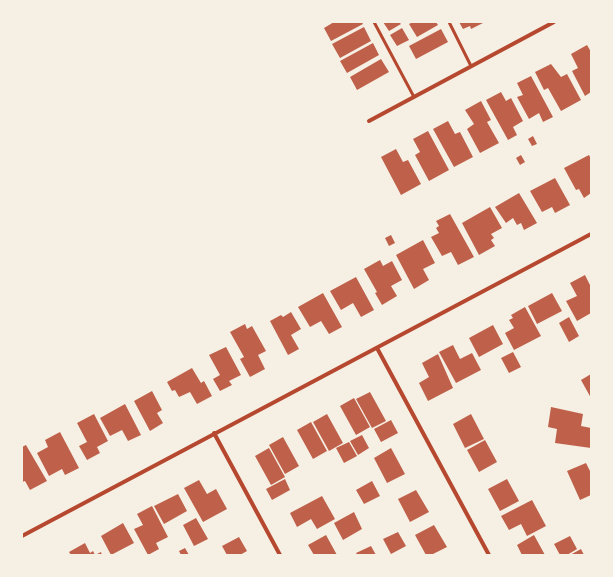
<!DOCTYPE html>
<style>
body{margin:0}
#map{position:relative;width:613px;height:577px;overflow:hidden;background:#f6efe4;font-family:Signika,sans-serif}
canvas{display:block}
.frame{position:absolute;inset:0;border:23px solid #f6efe4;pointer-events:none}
</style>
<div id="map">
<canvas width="613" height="577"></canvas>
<div class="frame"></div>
</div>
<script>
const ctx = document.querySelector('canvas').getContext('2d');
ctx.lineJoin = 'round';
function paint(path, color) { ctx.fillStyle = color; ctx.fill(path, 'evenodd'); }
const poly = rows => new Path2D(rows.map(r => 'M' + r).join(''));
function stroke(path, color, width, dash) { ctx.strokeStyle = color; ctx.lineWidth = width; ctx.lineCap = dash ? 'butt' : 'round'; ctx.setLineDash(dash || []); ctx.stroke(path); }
const building = poly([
 [334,22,362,22,363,24,331,41,324,28],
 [383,22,399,22,401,24,389,31],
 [413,22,436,22,438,25,417,37,409,24],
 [459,22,485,22,471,29,470,26,463,29],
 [364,27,371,41,340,58,332,44],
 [402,28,409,40,397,46,390,35],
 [441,29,448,42,416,59,409,46],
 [373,43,379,55,347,73,340,61],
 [587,45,591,52,591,92,585,96,572,71,578,68,571,54],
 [381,59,389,72,357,90,350,77],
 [551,64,561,77,567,74,581,100,561,111,548,88,544,90,535,72],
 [531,76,553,117,543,122,539,113,529,119,517,97,523,95,517,83],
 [501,92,506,101,511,98,523,121,513,127,517,135,508,140,486,100],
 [481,101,491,120,487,122,499,143,480,153,467,129,474,124,465,110],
 [448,121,455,134,460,132,473,157,454,167,433,129],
 [428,131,449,170,429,181,415,155,420,152,413,139],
 [533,136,537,144,532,146,528,139],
 [396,149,403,162,408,160,421,184,401,195,381,157],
 [521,155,525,162,520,165,516,158],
 [589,155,591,159,591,193,584,198,579,189,576,190,564,168],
 [555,178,570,205,555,213,552,207,542,212,530,191],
 [519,193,537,223,524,230,521,223,517,225,513,218,506,223,495,207],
 [490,207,502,228,491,234,494,238,491,240,495,246,479,255,462,223],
 [450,214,474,257,458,265,451,252,442,256,431,237,439,233,436,228,439,226,436,221],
 [391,235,395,243,389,246,385,238],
 [423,240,435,263,423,269,429,280,414,289,396,255],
 [380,260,383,266,392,261,402,280,391,286,397,296,382,305,375,293,377,292,364,269],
 [585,275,591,287,591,313,577,321,566,301,577,296,570,283],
 [356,277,374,310,361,317,353,303,341,310,330,291],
 [323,293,342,327,329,334,321,321,310,327,298,307],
 [552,293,562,311,537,324,528,306],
 [525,307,541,336,514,350,505,333,514,328,509,320,513,318,511,315],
 [291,312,301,329,291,335,299,349,288,355,270,321,281,315,283,317],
 [569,317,579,336,569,342,559,323],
 [245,324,247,329,252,326,266,351,258,355,265,369,250,377,240,359,244,357,230,332],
 [493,325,503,344,479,357,469,338],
 [453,345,460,359,472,353,481,370,456,383,439,352],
 [226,347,241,375,229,381,232,385,220,391,213,379,220,375,209,355],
 [513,352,521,367,509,373,501,358],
 [438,354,453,388,428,401,419,383,429,377,422,363],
 [192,368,201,383,204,381,212,396,197,404,190,392,179,397,175,390,172,391,167,382],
 [591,374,591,398,581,380],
 [152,391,162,410,157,413,163,423,150,431,134,401],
 [370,392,386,421,372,428,356,399],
 [354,398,370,427,356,435,340,406],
 [125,404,141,435,128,441,122,430,110,436,100,418],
 [551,407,583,414,581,426,591,428,591,448,555,443,557,429,548,427],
 [94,414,108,441,97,447,100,453,87,460,79,446,87,442,77,423],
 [327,414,343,443,329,451,313,422],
 [471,414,484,439,465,448,453,424],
 [391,420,398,433,381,442,374,429],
 [311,422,327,451,313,459,297,430],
 [60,432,79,468,65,475,62,469,49,476,37,453,48,447,45,440],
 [362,435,369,448,358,455,350,441],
 [283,437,299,466,285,474,269,445],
 [485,440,497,462,479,472,467,450],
 [349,442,357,456,344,463,336,448],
 [26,445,47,481,30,490,25,481,22,482,22,447],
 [269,448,285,477,271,485,255,456],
 [391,448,405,474,387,483,374,458],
 [586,463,591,473,591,495,580,500,567,471],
 [285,479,290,490,272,500,266,489],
 [507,479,519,501,500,511,488,489],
 [199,480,207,494,216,489,227,509,203,522,184,488],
 [372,481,380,496,364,504,356,490],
 [416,490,429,512,410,522,398,499],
 [178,494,187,511,164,524,154,506],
 [322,496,335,519,317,529,311,519,297,527,290,513],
 [532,500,546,526,527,536,521,524,509,530,501,516],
 [152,506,168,537,156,543,159,549,148,555,134,529,143,525,137,514],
 [354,512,362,529,343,540,334,523],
 [196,518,208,539,194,546,183,525],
 [123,523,134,543,111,555,101,536],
 [434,525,447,547,431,555,426,555,415,535],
 [398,532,406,546,391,554,383,539],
 [326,535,337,555,314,555,308,545],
 [534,535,545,555,522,555,517,545],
 [570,536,577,549,567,555,560,555,554,544],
 [239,537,247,551,240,555,227,555,222,546],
 [85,543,90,553,93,551,95,555,101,552,102,555,71,555,69,552],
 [371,546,376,555,357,555,356,553],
 [185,548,189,555,181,555,179,551],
 [581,549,584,555,570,555]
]);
const service = poly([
 [374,22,414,97],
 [449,22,471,66]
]);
const minor = poly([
 [369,121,554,22],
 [377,348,489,555],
 [214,433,280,555],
 [22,536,591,234]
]);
paint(building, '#bf614a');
stroke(service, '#b5482f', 3);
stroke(minor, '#b5482f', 4);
</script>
